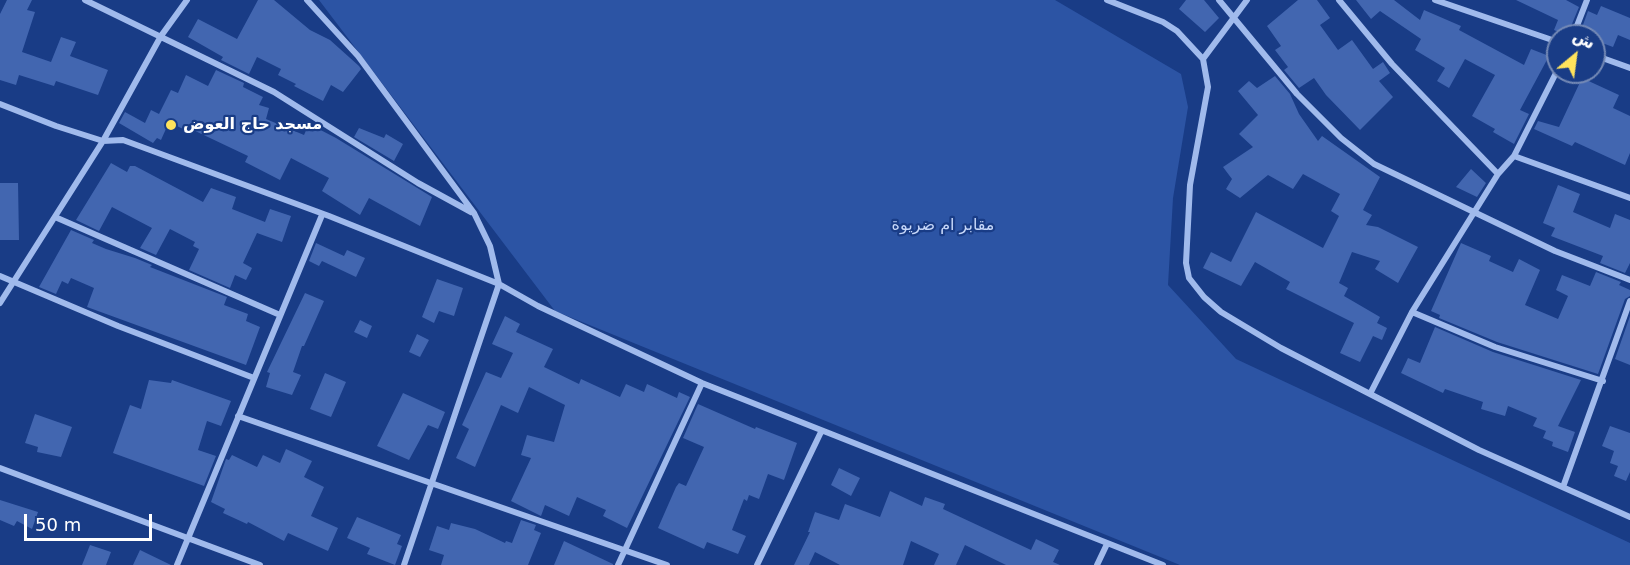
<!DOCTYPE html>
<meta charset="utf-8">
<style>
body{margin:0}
#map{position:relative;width:1630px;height:565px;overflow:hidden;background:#193c86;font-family:"DejaVu Sans","Noto Sans Arabic",sans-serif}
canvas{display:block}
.north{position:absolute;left:1546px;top:24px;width:60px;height:60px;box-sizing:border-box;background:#193c86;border:2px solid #758ab6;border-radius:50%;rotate:29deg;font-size:16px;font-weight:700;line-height:24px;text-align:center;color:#fff}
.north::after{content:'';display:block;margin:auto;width:21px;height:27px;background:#ffe35c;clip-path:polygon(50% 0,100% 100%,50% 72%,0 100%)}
.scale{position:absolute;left:24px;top:514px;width:128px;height:27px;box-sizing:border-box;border:3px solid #fff;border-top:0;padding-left:8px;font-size:18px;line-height:21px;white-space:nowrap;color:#fff;-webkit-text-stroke:4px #193c86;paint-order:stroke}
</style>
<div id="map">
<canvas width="1630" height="565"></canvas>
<div class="north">ش</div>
<div class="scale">50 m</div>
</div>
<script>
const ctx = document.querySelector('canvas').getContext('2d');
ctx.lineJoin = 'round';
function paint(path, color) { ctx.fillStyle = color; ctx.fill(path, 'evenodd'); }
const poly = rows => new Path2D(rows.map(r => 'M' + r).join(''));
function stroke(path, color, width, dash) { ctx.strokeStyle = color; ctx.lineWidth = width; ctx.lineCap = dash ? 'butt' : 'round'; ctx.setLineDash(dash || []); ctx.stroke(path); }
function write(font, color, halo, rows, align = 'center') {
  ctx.font = font + ' "DejaVu Sans","Noto Sans Arabic",sans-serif'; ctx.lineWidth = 4.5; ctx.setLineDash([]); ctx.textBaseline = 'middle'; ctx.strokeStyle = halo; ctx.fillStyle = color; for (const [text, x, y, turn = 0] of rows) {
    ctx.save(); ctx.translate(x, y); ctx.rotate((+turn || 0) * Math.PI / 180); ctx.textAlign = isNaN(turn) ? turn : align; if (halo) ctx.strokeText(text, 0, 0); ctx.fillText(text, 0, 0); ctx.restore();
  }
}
const green = poly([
 [319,0,1055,0,1181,74,1188,107,1173,198,1168,285,1236,359,1630,543,1630,565,1180,565,555,311]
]);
const building = poly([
 [7,0,32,0,27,10,35,12,22,52,51,62,61,37,76,42,70,56,108,70,98,95,56,81,54,86,19,75,16,85,0,80,0,14],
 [258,0,274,0,310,30,330,40,359,66,361,69,343,92,331,85,323,101,294,86,296,84,278,75,281,69,257,57,249,74,221,60,223,57,188,37,198,19,237,39],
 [1186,0,1204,0,1219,18,1205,32,1179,9],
 [1298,0,1317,0,1330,18,1320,25,1338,50,1352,40,1373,69,1383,62,1390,73,1379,81,1393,97,1360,130,1326,95,1314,78,1299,88,1284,70,1288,67,1275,50,1281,46,1267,26],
 [1356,0,1394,0,1420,20,1424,10,1461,26,1459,30,1524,65,1531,49,1549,56,1520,110,1529,114,1514,144,1493,132,1495,129,1472,116,1495,75,1465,59,1449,88,1437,81,1445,68,1415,50,1421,39,1380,11,1371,19],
 [1516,0,1566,0,1579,7,1567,36,1554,30,1558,20],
 [1601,6,1630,18,1630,40,1618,35,1613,47,1594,40,1594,36,1579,36,1588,11,1597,15],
 [216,70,244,83,243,87,263,97,259,105,269,108,266,119,304,135,309,124,336,138,432,197,420,226,369,198,360,215,322,191,329,178,291,158,280,180,245,162,248,156,191,129,189,132,169,122,161,140,157,138,153,143,119,123,125,112,145,123,151,110,159,114,171,90,178,93,186,75,208,86],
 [1275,76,1290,94,1299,114,1318,141,1322,136,1380,177,1363,210,1372,215,1366,225,1378,227,1418,247,1398,283,1375,269,1380,261,1352,252,1339,283,1348,288,1344,296,1380,317,1377,323,1387,328,1382,340,1373,336,1360,362,1340,353,1354,323,1286,289,1290,282,1255,262,1241,286,1203,268,1211,252,1231,262,1256,212,1323,248,1339,216,1331,211,1340,194,1303,174,1293,189,1268,175,1240,198,1226,189,1232,179,1223,167,1253,147,1239,134,1258,115,1238,91,1249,81,1257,88],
 [1582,78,1619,95,1613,108,1630,116,1630,153,1625,165,1575,142,1572,146,1534,129,1538,121,1559,127],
 [359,128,384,138,386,134,403,144,394,161,354,137],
 [111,163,127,172,130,166,135,166,203,202,211,188,236,197,232,209,265,222,270,209,291,216,282,242,257,233,243,263,252,268,246,280,235,275,230,288,189,270,199,249,193,246,195,242,170,229,156,255,140,248,152,228,112,207,99,231,76,220],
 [1471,169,1486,183,1477,197,1456,187],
 [0,183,18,183,19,240,0,240],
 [1558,185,1580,194,1573,212,1610,228,1615,214,1630,220,1630,263,1625,273,1600,263,1603,256,1551,236,1555,228,1543,223],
 [71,230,94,240,92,243,106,249,135,258,152,265,150,267,227,297,224,305,248,314,246,321,260,327,246,365,87,307,94,288,71,278,68,284,62,281,56,294,39,287],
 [316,243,344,256,347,250,365,258,356,277,322,261,319,266,309,261],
 [1461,243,1491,256,1489,261,1513,272,1519,259,1540,270,1525,305,1558,319,1568,296,1556,290,1562,275,1590,286,1596,272,1621,282,1619,285,1630,290,1630,296,1625,299,1598,374,1497,342,1439,318,1440,315,1431,311],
 [437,279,463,288,454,316,439,311,434,323,422,317],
 [305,293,324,301,304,346,302,346,293,372,301,375,292,395,266,387,270,373,267,372],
 [505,316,520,324,516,332,553,349,544,367,579,384,581,379,620,397,626,384,644,392,647,384,677,398,679,392,690,397,627,528,603,516,606,510,577,497,569,516,545,505,541,516,511,501,531,458,521,455,527,435,554,442,565,405,529,387,518,413,501,405,475,467,456,458,469,429,462,425,486,372,501,378,513,353,492,344],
 [1630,316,1630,365,1615,359],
 [360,320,372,326,367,338,354,332],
 [1435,327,1493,352,1581,380,1558,426,1575,432,1568,452,1552,446,1553,442,1543,438,1546,431,1533,426,1537,418,1508,406,1505,416,1481,409,1483,402,1445,389,1443,393,1401,373,1408,358,1420,363],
 [417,334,429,340,420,357,409,352],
 [325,373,346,382,331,417,310,409],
 [149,380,171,383,172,380,231,401,221,426,207,421,198,450,216,456,204,486,113,453,130,405,141,409],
 [403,393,445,412,438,429,428,425,409,460,377,446],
 [698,404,755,429,756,427,797,443,784,480,768,474,759,499,749,495,747,501,744,499,732,530,746,536,738,554,707,542,704,549,658,528,676,487,679,483,686,486,704,447,683,438],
 [35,414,72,427,61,457,37,452,38,447,25,443],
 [1610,426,1630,433,1630,472,1626,481,1614,476,1618,466,1610,463,1614,451,1602,446],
 [286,449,312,461,304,477,324,487,311,516,338,528,328,551,288,533,284,541,248,522,247,524,223,513,225,509,211,502,226,459,229,460,232,455,257,467,263,455,280,463],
 [839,468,860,478,851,496,831,485],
 [890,491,922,506,925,497,945,504,943,509,1031,550,1036,539,1059,550,1053,562,1060,565,1006,565,965,545,956,565,934,565,939,554,911,541,903,565,840,565,815,552,809,565,794,565,810,532,808,532,815,512,839,520,845,504,880,517],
 [0,500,38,512,32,529,17,521,14,526,0,520],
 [357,517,401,535,397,544,402,546,395,565,367,554,370,548,347,538],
 [521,520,536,525,534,530,541,533,528,565,441,565,444,555,429,550,437,526,449,530,451,523,475,529,505,543,506,541,512,543],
 [564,541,613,564,613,565,554,565],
 [90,545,111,552,106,565,82,565],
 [140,550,171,565,133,565]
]);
const street = poly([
 [85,0,274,92,418,183,471,212],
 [307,0,358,56,474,213,490,246,499,284,404,565],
 [1107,0,1163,22,1177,31,1203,59,1208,87,1190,185,1186,263,1189,278,1204,297,1221,312,1281,348,1370,394,1479,450,1630,517],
 [1219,0,1297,94,1341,138,1374,164,1555,251,1630,280],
 [1339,0,1392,64,1498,174],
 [1435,0,1558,42],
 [1573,36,1587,0],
 [1594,55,1630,68],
 [1203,59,1247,0],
 [0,104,56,126,103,141,123,140,329,216,499,284,538,306,702,383,1163,565],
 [1514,156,1630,198],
 [55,217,280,315],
 [0,276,118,326,254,378],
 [0,303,103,141,161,36,187,0],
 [1412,312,1495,347,1603,381],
 [1370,394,1412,312,1498,174,1514,156,1558,69],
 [238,416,667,565],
 [0,468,260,565],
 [1563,487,1630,301],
 [177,565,322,215],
 [618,565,702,383],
 [757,565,821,432],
 [1097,565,1107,544]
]);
const markers = [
 [171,125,6,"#ffe35c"]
];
const poiNames = [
 ["مسجد حاج العوض",183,125]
];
const parkNames = [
 ["مقابر ام ضريوة",943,226]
];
paint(green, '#2c54a4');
paint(building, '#4266b0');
stroke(street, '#a0baec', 6);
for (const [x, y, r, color] of markers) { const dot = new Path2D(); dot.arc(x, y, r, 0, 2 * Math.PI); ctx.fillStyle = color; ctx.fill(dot); stroke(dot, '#193c86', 2); }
write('bold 16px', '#fff', '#193c86', poiNames, 'left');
write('16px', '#c6d7f9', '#193c86', parkNames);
</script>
